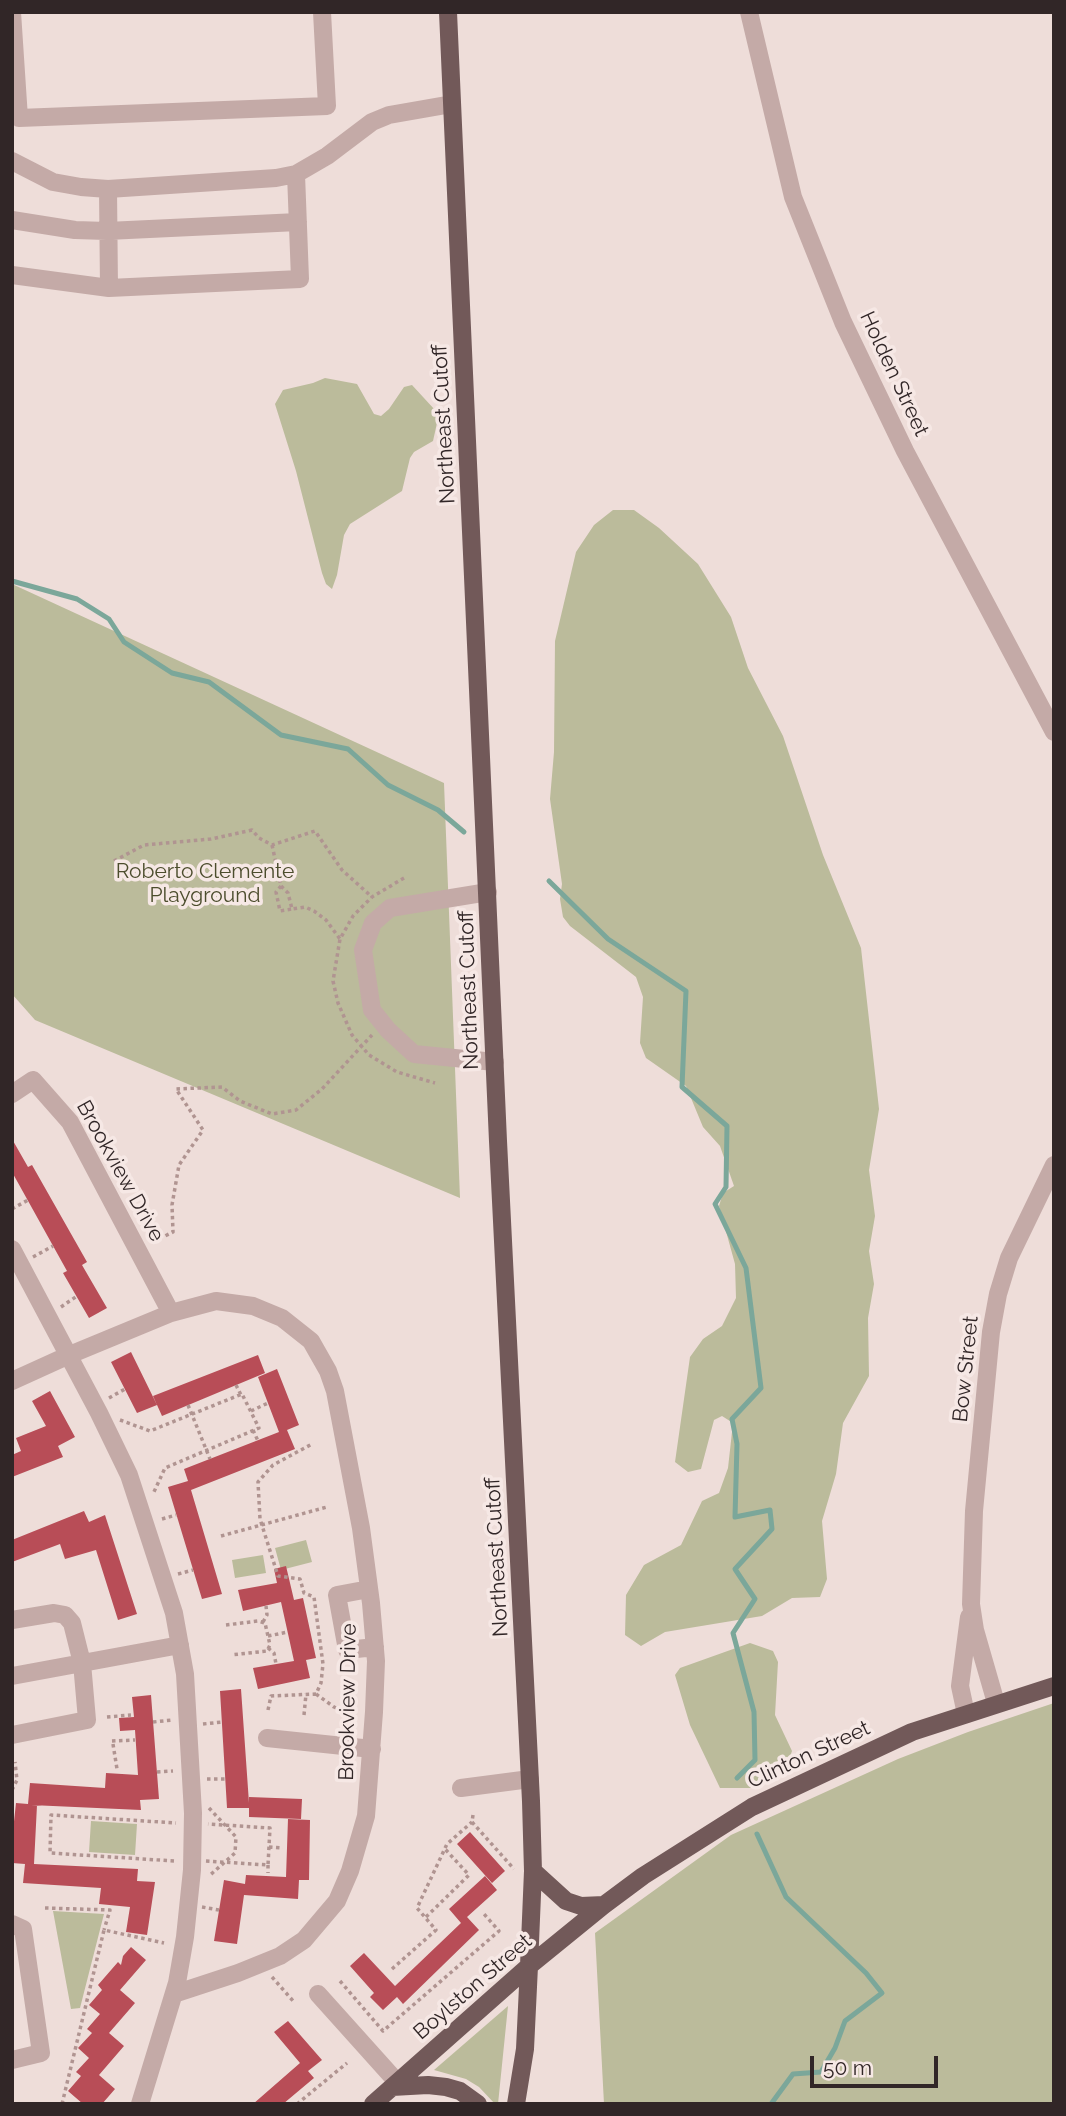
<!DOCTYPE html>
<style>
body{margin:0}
#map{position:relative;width:1066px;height:2116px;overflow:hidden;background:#eeddd9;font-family:Raleway,sans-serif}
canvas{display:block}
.frame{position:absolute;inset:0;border:14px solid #312627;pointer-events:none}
.scale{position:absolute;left:810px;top:2056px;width:128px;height:32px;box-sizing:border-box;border:4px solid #312627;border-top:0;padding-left:9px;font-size:21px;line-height:24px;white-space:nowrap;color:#312627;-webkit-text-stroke:5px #f6e8e5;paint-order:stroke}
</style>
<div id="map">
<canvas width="1066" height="2116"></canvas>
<div class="frame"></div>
<div class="scale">50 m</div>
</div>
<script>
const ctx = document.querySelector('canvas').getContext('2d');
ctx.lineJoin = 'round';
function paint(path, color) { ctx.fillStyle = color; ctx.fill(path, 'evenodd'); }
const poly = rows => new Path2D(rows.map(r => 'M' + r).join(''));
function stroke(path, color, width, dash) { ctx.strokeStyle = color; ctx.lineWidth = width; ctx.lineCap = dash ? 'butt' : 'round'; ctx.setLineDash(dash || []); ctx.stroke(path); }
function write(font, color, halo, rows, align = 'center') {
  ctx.font = font + ' Raleway,sans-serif'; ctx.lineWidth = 7; ctx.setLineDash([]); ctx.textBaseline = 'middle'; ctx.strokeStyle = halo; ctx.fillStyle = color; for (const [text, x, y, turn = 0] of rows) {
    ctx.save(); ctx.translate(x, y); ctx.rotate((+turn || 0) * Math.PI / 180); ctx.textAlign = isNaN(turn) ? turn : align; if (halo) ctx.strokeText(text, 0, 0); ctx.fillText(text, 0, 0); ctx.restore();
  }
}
const green = poly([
 [325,378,357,384,374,414,381,416,389,409,404,387,412,385,435,410,437,423,433,441,414,452,410,458,402,491,350,524,344,535,337,575,332,589,326,584,322,573,296,471,275,404,283,390,313,383],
 [613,510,634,510,659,528,698,564,731,617,748,668,783,736,823,855,861,948,879,1109,869,1170,875,1216,869,1251,874,1284,868,1318,869,1376,843,1423,836,1474,822,1521,827,1579,820,1597,792,1598,762,1616,665,1632,641,1646,625,1635,626,1595,644,1565,681,1545,702,1501,719,1493,728,1468,733,1423,722,1416,714,1420,701,1469,688,1472,675,1462,690,1357,703,1339,722,1326,736,1298,735,1264,719,1206,723,1193,734,1186,720,1146,703,1127,686,1086,646,1058,640,1043,643,997,636,977,570,926,563,917,560,899,562,884,550,799,554,752,555,641,576,552,594,525],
 [12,584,444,783,460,1198,35,1020,12,994],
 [306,1540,312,1562,281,1570,275,1548],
 [263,1555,266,1573,235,1578,232,1560],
 [750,1643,773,1651,778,1662,775,1715,792,1751,787,1765,751,1788,720,1788,690,1725,675,1675,680,1668],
 [1054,1703,1054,2104,604,2104,595,1933,731,1835,898,1759,968,1732],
 [91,1821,137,1824,135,1855,89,1852],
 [53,1911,104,1914,80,2008,71,2009],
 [508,2006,498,2104,495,2104,479,2087,466,2079,434,2070]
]);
const stream = poly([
 [12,581,77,599,109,619,124,642,172,673,209,682,281,735,348,749,388,785,438,810,464,832],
 [549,881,608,939,686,991,682,1087,727,1126,726,1187,715,1204,746,1268,761,1388,732,1419,737,1444,735,1517,770,1510,772,1529,735,1569,755,1599,733,1633,754,1712,755,1760,737,1778],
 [757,1834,786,1897,866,1973,882,1993,845,2021,835,2048,821,2072,793,2074,771,2104]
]);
const building = poly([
 [12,1139,28,1167,32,1165,87,1262,82,1265,107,1308,89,1318,63,1273,67,1271,12,1172],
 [131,1352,157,1405,137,1413,111,1362],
 [258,1355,265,1373,162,1416,153,1396],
 [277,1369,299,1425,287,1430,295,1449,191,1490,222,1594,202,1599,168,1487,188,1481,184,1469,279,1432,258,1377],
 [50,1391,75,1437,58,1446,63,1457,12,1477,12,1455,21,1451,16,1438,46,1426,32,1401],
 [84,1511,89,1522,105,1515,137,1614,118,1620,96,1550,65,1559,60,1544,12,1562,12,1540],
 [286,1566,294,1600,303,1598,316,1658,306,1660,310,1678,258,1689,253,1668,294,1661,281,1602,243,1611,238,1590,277,1583,274,1569],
 [241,1689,249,1803,249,1797,302,1799,301,1819,249,1817,249,1808,227,1808,220,1691],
 [151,1695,159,1799,140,1800,141,1810,31,1805,37,1805,34,1864,138,1869,137,1881,155,1882,147,1935,126,1932,130,1907,99,1904,101,1888,23,1883,25,1864,12,1863,12,1840,16,1803,28,1804,30,1783,105,1788,106,1773,138,1775,135,1730,120,1731,119,1718,134,1717,132,1697],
 [288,1819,310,1820,309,1880,299,1880,298,1899,244,1895,237,1944,214,1941,224,1880,245,1884,246,1875,286,1877],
 [470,1832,505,1871,492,1883,457,1844],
 [485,1876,497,1890,467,1917,479,1930,403,2004,397,1997,383,2010,370,1997,374,1993,350,1966,364,1953,395,1986,461,1923,449,1909],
 [131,1947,146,1960,120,1990,135,2003,109,2033,124,2046,99,2075,115,2089,102,2104,83,2104,68,2091,81,2076,76,2072,89,2058,78,2048,92,2033,87,2029,100,2014,89,2005,102,1990,98,1985,118,1962,121,1965,123,1956],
 [288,2021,322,2060,308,2071,314,2078,283,2104,253,2104,300,2063,274,2032]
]);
const path = poly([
 [272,845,281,886,288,893,292,909,305,907,314,911,326,920,340,939],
 [114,861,144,845,211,839,252,830,259,838,272,845,315,831,342,870,372,897],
 [404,878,372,897,353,916,340,939,333,981,338,1003,352,1035,369,1055,397,1072,435,1083],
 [281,886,276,892,280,911,292,909],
 [12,1209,28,1200],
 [153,1242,173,1232,172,1205,179,1165,203,1130,176,1089,222,1087,240,1101,272,1114,296,1110,322,1089,372,1035],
 [33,1257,53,1246],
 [61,1307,77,1296],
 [236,1385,241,1395],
 [109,1398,125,1389],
 [188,1405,210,1459],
 [251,1411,268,1403],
 [120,1420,150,1431,242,1394,259,1428,165,1468,153,1494],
 [253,1430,258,1441],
 [162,1519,176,1515],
 [221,1536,327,1507],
 [178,1574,193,1570],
 [263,1622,267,1615,266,1606],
 [226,1625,258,1621,265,1623,270,1645,267,1651,231,1655],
 [268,1636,288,1632],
 [268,1648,274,1653,276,1664],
 [316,1694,334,1707,348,1713],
 [268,1710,271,1696,316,1694,321,1683,323,1664,314,1597,304,1593,300,1579,278,1576,260,1519,258,1482,273,1465,312,1444],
 [304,1715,306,1694],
 [107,1717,131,1715],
 [153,1722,172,1720],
 [203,1724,222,1722],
 [112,1741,135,1740],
 [113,1744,117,1769],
 [157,1772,173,1771],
 [342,1778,354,1780],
 [207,1779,225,1779],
 [12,1790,17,1780,15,1762],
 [209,1808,236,1837,235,1853,209,1876],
 [473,1815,472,1822,514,1869],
 [269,1847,283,1848],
 [174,1861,50,1853,51,1815,176,1823],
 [206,1861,268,1865,270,1828,208,1824],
 [268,1865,268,1873],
 [202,1907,219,1910],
 [45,1908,110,1910,104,1930],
 [426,1917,469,1875,445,1849],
 [392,1969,436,1930,417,1908,447,1844,472,1822],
 [272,1977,294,2002],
 [340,1981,383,2031,499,1931,484,1914],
 [62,2104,104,1930,164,1943],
 [297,2104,347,2063]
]);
const minor = poly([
 [12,12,19,118,327,106,322,12],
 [749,12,793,197,843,322,905,451,1054,732],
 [12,161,53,182,81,187,108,189,276,178,296,174,327,156,372,122,389,115,452,104],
 [108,189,109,288],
 [12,220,75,230,107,231,298,222],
 [12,275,109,288,300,279,296,174],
 [488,892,390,908,373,923,363,950,372,1010,388,1030,414,1054,495,1062],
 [12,1094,33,1080,70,1122,171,1313,216,1301,253,1306,282,1318,311,1341,328,1371,335,1391,361,1528,371,1603,376,1661,374,1712,366,1816,350,1871,337,1901,304,1940,280,1956,238,1973,174,1994],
 [12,1249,99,1413,129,1475,174,1613,185,1674,193,1813,192,1870,185,1937,177,1983,140,2104],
 [12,1381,67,1356,171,1313],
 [369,1589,337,1595,347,1650,375,1647],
 [12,1620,54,1613,65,1615,72,1623,82,1663,87,1720,12,1735],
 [12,1676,180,1645],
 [996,1703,975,1630,971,1604,974,1511,991,1332,998,1294,1009,1258,1054,1165],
 [966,1714,960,1686,969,1617],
 [267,1738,372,1749],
 [461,1788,530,1779],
 [12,1924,23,1929,41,2053,12,2060],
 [318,1994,397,2082]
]);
const major = poly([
 [448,12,498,1141,531,1801,533,1871,529,1966,525,2049,516,2104],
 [533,1871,566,1901,581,1906,604,1905],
 [392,2087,428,2085,446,2087,460,2091,478,2104],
 [373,2104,529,1966,604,1905,643,1876,752,1807,912,1732,1054,1686]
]);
const streetNames = [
 ["Holden Street",894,374,65],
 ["Northeast Cutoff",444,424,-93],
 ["Northeast Cutoff",469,990,-92],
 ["Brookview Drive",120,1171,61],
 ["Bow Street",966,1369,-84],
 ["Northeast Cutoff",497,1557,-93],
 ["Brookview Drive",348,1702,-89],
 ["Clinton Street",809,1755,-25],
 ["Boylston Street",473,1987,-41]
];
const parkNames = [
 ["Roberto Clemente",205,872],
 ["Playground",205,896]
];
paint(green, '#bbbb9b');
stroke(stream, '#7ba79a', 5);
paint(building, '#b84d57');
stroke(path, '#b09491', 3.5, [3.5, 3.5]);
stroke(minor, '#c4aaa7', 18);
stroke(major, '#725959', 18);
write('21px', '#312627', '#f6e8e5', streetNames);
write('21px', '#4c4d2d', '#f6e8e5', parkNames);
</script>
